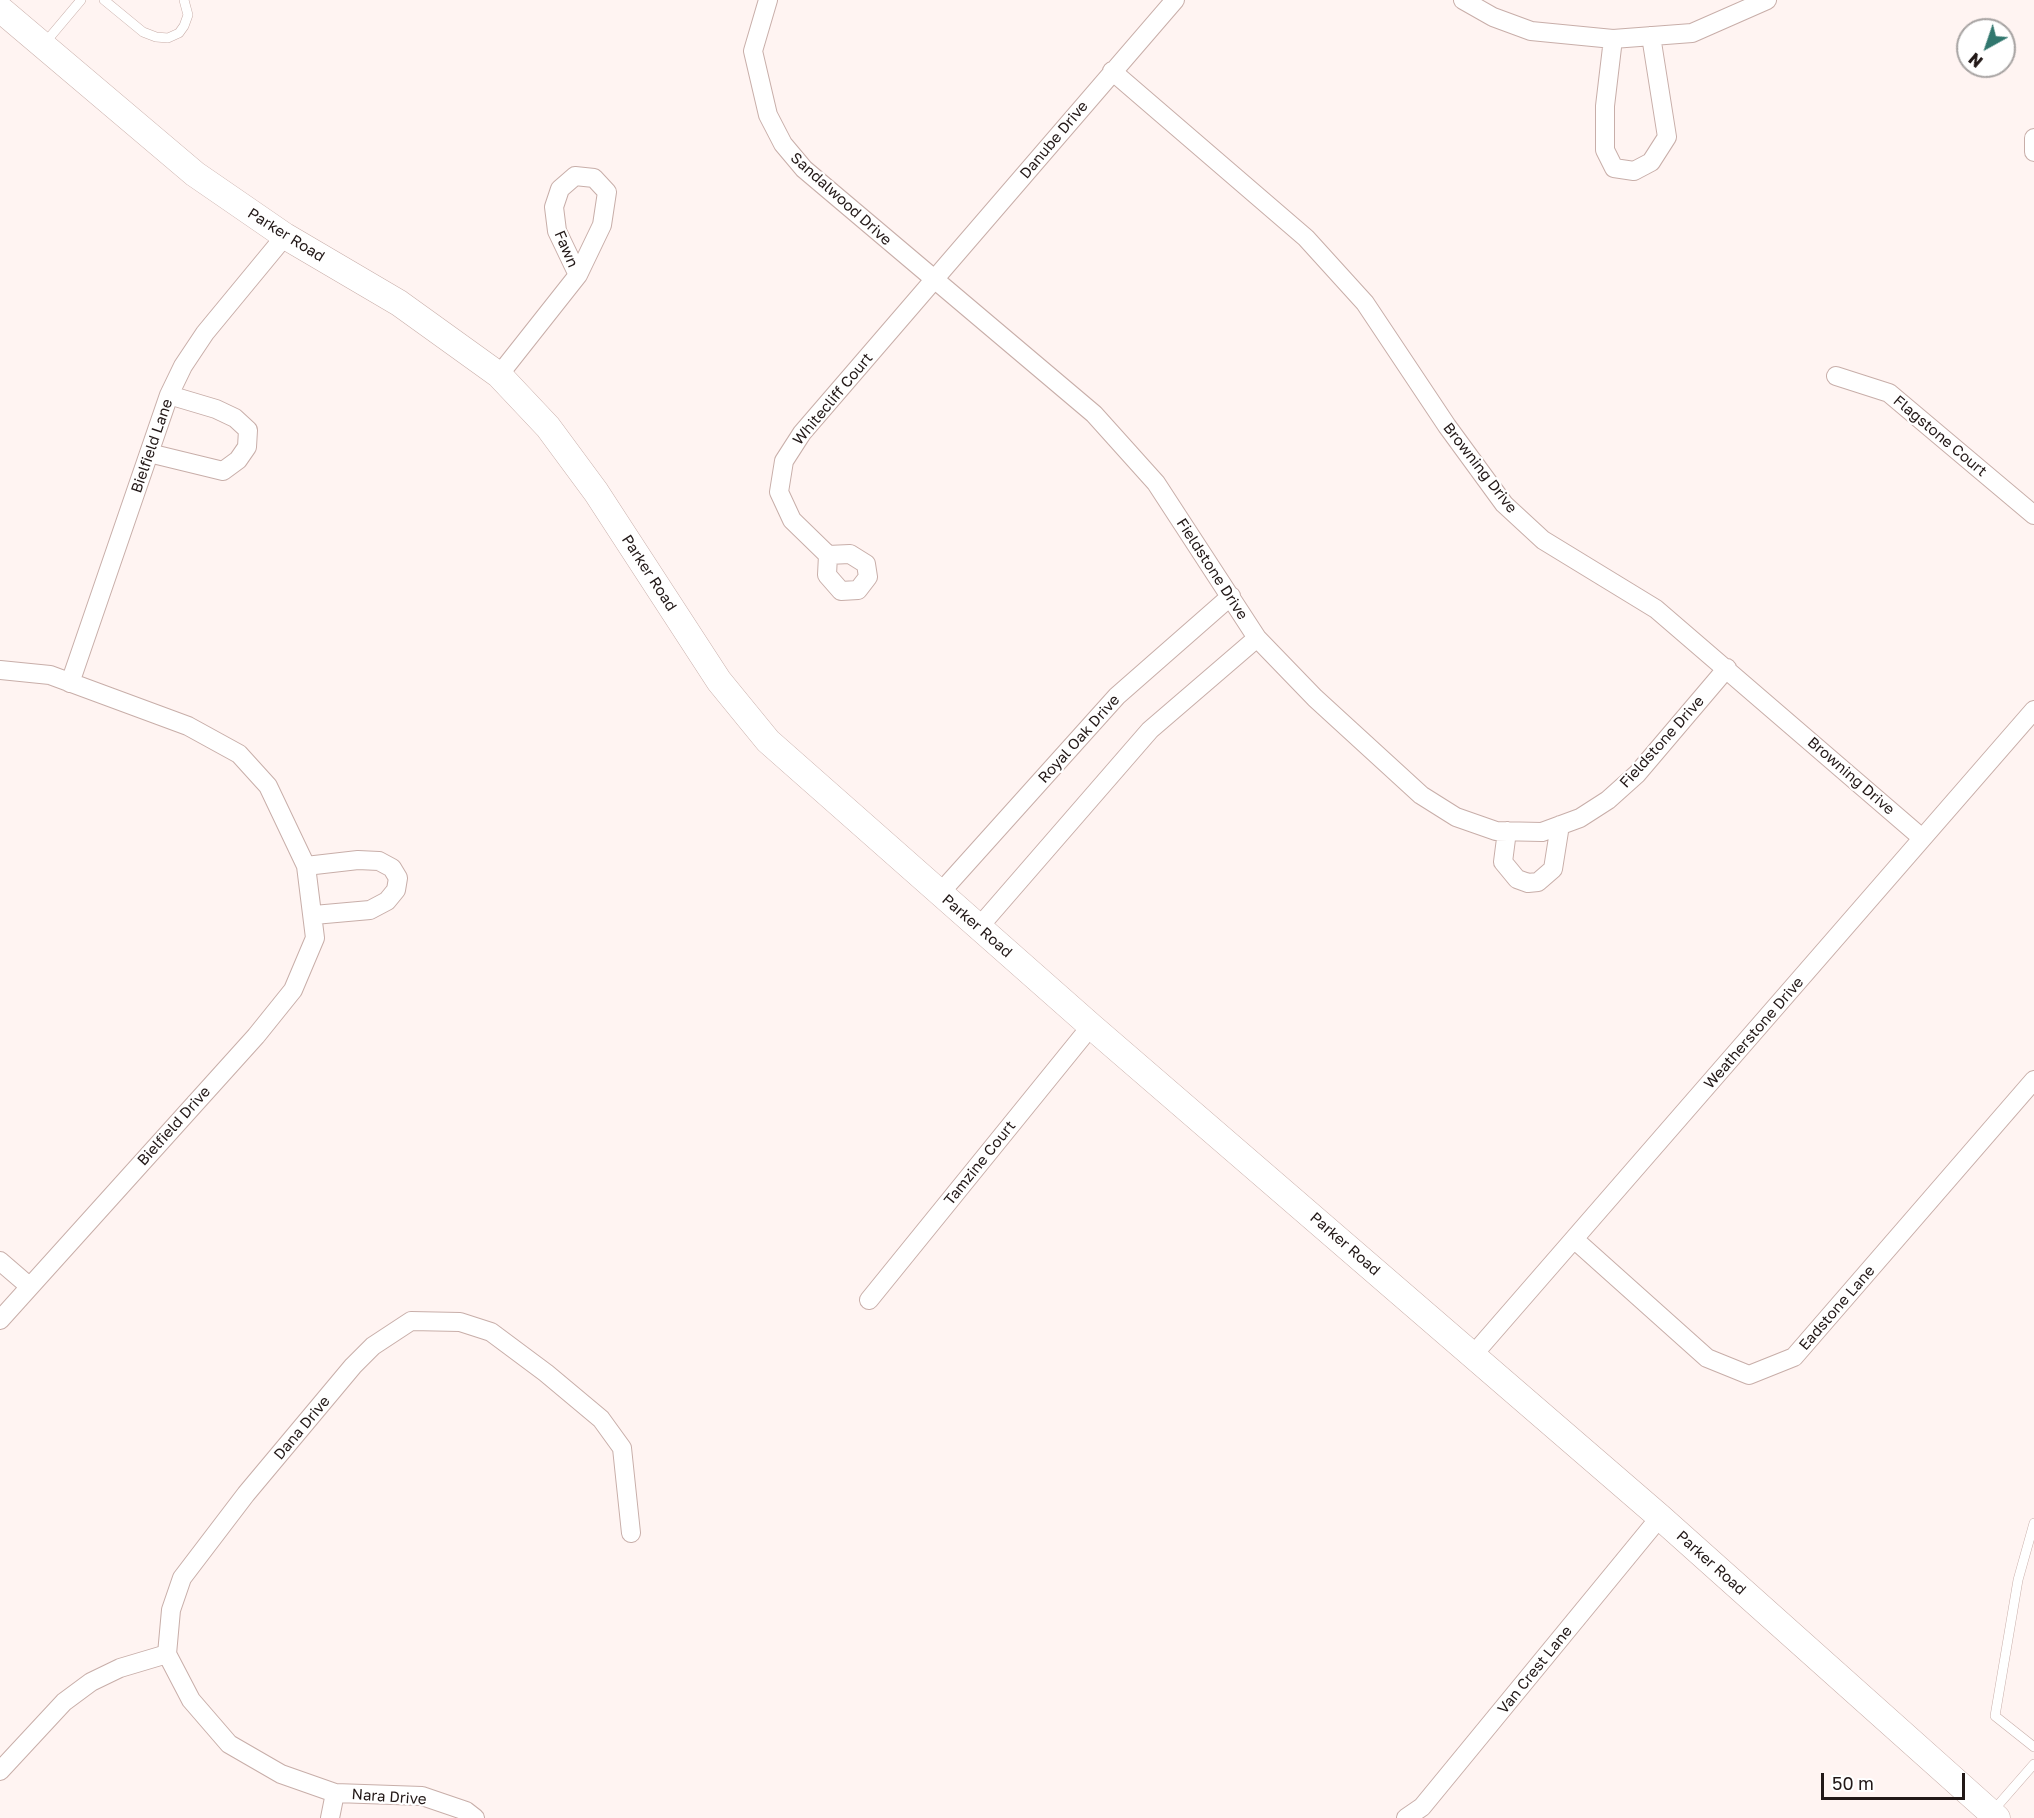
<!DOCTYPE html>
<style>
body{margin:0}
#map{position:relative;width:2034px;height:1818px;overflow:hidden;background:#fff4f2;font-family:"Golos Text",sans-serif}
canvas{display:block}
.north{position:absolute;left:1956px;top:18px;width:60px;height:60px;box-sizing:border-box;background:#fff;border:2px solid #a7a3a2;border-radius:50%;rotate:220deg;font-size:16px;font-weight:700;line-height:24px;text-align:center;color:#221817}
.north::after{content:'';display:block;margin:auto;width:21px;height:27px;background:#31776e;clip-path:polygon(50% 0,100% 100%,50% 72%,0 100%)}
.scale{position:absolute;left:1821px;top:1773px;width:144px;height:27px;box-sizing:border-box;border:3px solid #221817;border-top:0;padding-left:8px;font-size:18px;line-height:21px;white-space:nowrap;color:#221817;-webkit-text-stroke:4px #fff;paint-order:stroke}
</style>
<div id="map">
<canvas width="2034" height="1818"></canvas>
<div class="north">N</div>
<div class="scale">50 m</div>
</div>
<script>
const ctx = document.querySelector('canvas').getContext('2d');
ctx.lineJoin = 'round';
const poly = rows => new Path2D(rows.map(r => 'M' + r).join(''));
function stroke(path, color, width, dash) { ctx.strokeStyle = color; ctx.lineWidth = width; ctx.lineCap = dash ? 'butt' : 'round'; ctx.setLineDash(dash || []); ctx.stroke(path); }
function write(font, color, halo, rows, align = 'center') {
  ctx.font = font + ' "Golos Text",sans-serif'; ctx.lineWidth = 4.5; ctx.setLineDash([]); ctx.textBaseline = 'middle'; ctx.strokeStyle = halo; ctx.fillStyle = color; for (const [text, x, y, turn = 0] of rows) {
    ctx.save(); ctx.translate(x, y); ctx.rotate((+turn || 0) * Math.PI / 180); ctx.textAlign = isNaN(turn) ? turn : align; if (halo) ctx.strokeText(text, 0, 0); ctx.fillText(text, 0, 0); ctx.restore();
  }
}
const lane = poly([
 [104,0,143,32,156,37,168,38,179,33,184,26,188,15,184,0],
 [44,44,81,0],
 [2034,1523,2018,1580,1995,1716,2034,1747],
 [1992,1812,2034,1764]
]);
const street = poly([
 [768,0,753,51,768,115,783,144,804,169,1094,414,1156,483,1257,638,1315,698,1421,795,1456,817,1496,831,1542,832,1580,818,1608,800,1637,774,1727,668],
 [1463,0,1493,17,1531,31,1613,39,1692,33,1767,0],
 [1613,39,1605,106,1605,150,1614,168,1634,171,1651,162,1667,137,1651,36],
 [1112,71,1306,238,1365,303,1447,426,1504,504,1543,540,1656,609,1922,838],
 [2034,138,2034,152],
 [499,375,578,275,602,225,607,192,594,178,575,176,560,189,554,207,557,231,578,275],
 [1836,376,1889,393,2034,515],
 [149,453,223,471,238,460,247,447,248,430,235,418,216,409,169,395],
 [828,555,850,554,866,564,868,577,858,590,841,591,827,575,828,555,792,520,779,492,784,461,802,433,1175,0],
 [0,670,50,675,188,726,239,754,268,786,306,866,315,938,293,990,256,1036,0,1320],
 [70,683,169,395,183,366,205,333,285,236],
 [1507,831,1503,862,1517,879,1528,883,1538,882,1553,869,1560,825],
 [306,866,358,860,379,861,392,868,398,878,396,890,387,901,370,910,314,915],
 [940,893,1117,696,1231,596],
 [979,927,1150,730,1257,638],
 [1574,1239,1707,1358,1749,1375,1794,1357,2034,1080],
 [0,1261,29,1286],
 [869,1300,1091,1026],
 [1473,1355,2034,710],
 [0,1771,64,1702,91,1682,120,1668,167,1654],
 [330,1818,335,1793],
 [475,1818,466,1811,422,1796,335,1793,281,1774,229,1744,191,1700,167,1654,171,1610,182,1578,246,1494,353,1366,373,1346,411,1321,460,1322,491,1332,546,1373,601,1419,622,1448,631,1533],
 [1406,1818,1422,1807,1660,1517]
]);
const secondary = poly([
 [0,9,195,174,285,236,399,303,499,375,548,427,596,492,719,681,768,741,1091,1026,1660,1517,1997,1818]
]);
const streetNames = [
 ["Danube Drive",1054,140,-50],
 ["Sandalwood Drive",841,199,42],
 ["Parker Road",286,235,32],
 ["Fawn",566,249,67],
 ["Whitecliff Court",833,399,-50],
 ["Flagstone Court",1940,436,40],
 ["Bielfield Lane",152,446,-71],
 ["Browning Drive",1480,468,52],
 ["Fieldstone Drive",1212,569,57],
 ["Parker Road",649,573,57],
 ["Royal Oak Drive",1079,739,-48],
 ["Fieldstone Drive",1662,742,-48],
 ["Browning Drive",1851,776,41],
 ["Parker Road",977,926,41],
 ["Weatherstone Drive",1754,1033,-49],
 ["Bielfield Drive",174,1126,-48],
 ["Tamzine Court",980,1163,-51],
 ["Parker Road",1345,1244,41],
 ["Eadstone Lane",1837,1308,-49],
 ["Dana Drive",302,1428,-50],
 ["Parker Road",1711,1563,42],
 ["Van Crest Lane",1535,1670,-51],
 ["Nara Drive",389,1797,4]
];
stroke(lane, '#c8aea9', 10);
stroke(street, '#c8aea9', 20);
stroke(secondary, '#c8aea9', 27);
stroke(lane, '#fff', 9);
stroke(street, '#fff', 18);
stroke(secondary, '#fff', 26);
write('15px', '#221817', '#fff', streetNames);
</script>
